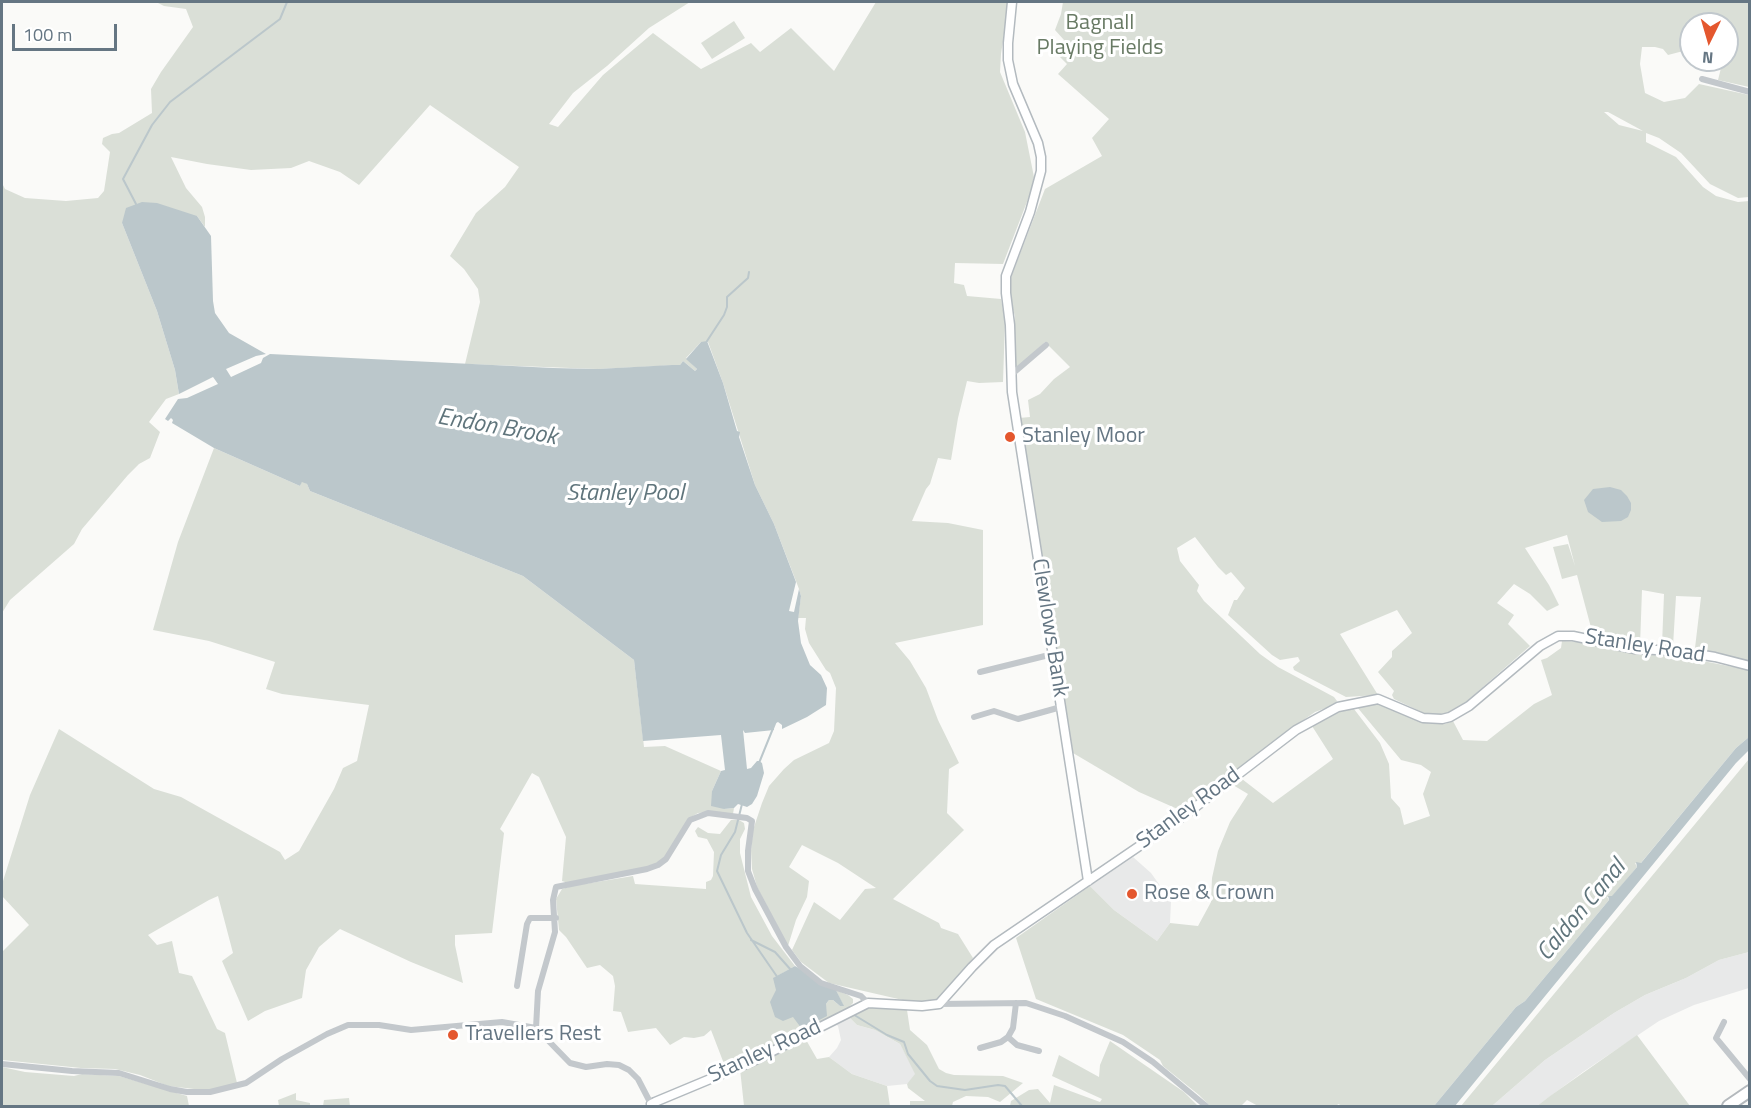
<!DOCTYPE html>
<style>
body{margin:0}
#map{position:relative;width:1751px;height:1108px;overflow:hidden;background:#fafaf8;font-family:"Titillium Web",sans-serif}
canvas{display:block}
.frame{position:absolute;inset:0;border:3px solid #657683;pointer-events:none}
.north{position:absolute;left:1679px;top:12px;width:60px;height:60px;box-sizing:border-box;background:#fff;border:2px solid #c1c8cd;border-radius:50%;rotate:185deg;font-size:16px;font-weight:700;line-height:24px;text-align:center;color:#657683}
.north::after{content:'';display:block;margin:auto;width:21px;height:27px;background:#e4572e;clip-path:polygon(50% 0,100% 100%,50% 72%,0 100%)}
.scale{position:absolute;left:12px;top:24px;width:105px;height:27px;box-sizing:border-box;border:3px solid #657683;border-top:0;padding-left:8px;font-size:18px;line-height:21px;white-space:nowrap;color:#657683;-webkit-text-stroke:4px #fff;paint-order:stroke}
</style>
<div id="map">
<canvas width="1751" height="1108"></canvas>
<div class="frame"></div>
<div class="north">N</div>
<div class="scale">100 m</div>
</div>
<script>
const ctx = document.querySelector('canvas').getContext('2d');
ctx.lineJoin = 'round';
function paint(path, color) { ctx.fillStyle = color; ctx.fill(path, 'evenodd'); }
const poly = rows => new Path2D(rows.map(r => 'M' + r).join(''));
function stroke(path, color, width, dash) { ctx.strokeStyle = color; ctx.lineWidth = width; ctx.lineCap = dash ? 'butt' : 'round'; ctx.setLineDash(dash || []); ctx.stroke(path); }
function write(font, color, halo, rows, align = 'center') {
  ctx.font = font + ' "Titillium Web",sans-serif'; ctx.lineWidth = 6; ctx.setLineDash([]); ctx.textBaseline = 'middle'; ctx.strokeStyle = halo; ctx.fillStyle = color; for (const [text, x, y, turn = 0] of rows) {
    ctx.save(); ctx.translate(x, y); ctx.rotate((+turn || 0) * Math.PI / 180); ctx.textAlign = isNaN(turn) ? turn : align; if (halo) ctx.strokeText(text, 0, 0); ctx.fillText(text, 0, 0); ctx.restore();
  }
}
const built = poly([
 [1133,857,1151,873,1171,901,1170,923,1157,941,1114,910,1090,886],
 [1749,952,1749,988,1694,1005,1659,1021,1583,1072,1537,1106,1492,1106,1545,1060,1614,1013,1645,995,1686,978,1719,960],
 [848,1016,857,1025,875,1030,900,1044,916,1074,911,1081,907,1084,887,1086,852,1074,829,1057,837,1048,841,1040,838,1026,835,1023,841,1022]
]);
const green = poly([
 [156,2,690,2,649,28,607,66,573,93,549,124,558,127,603,75,653,33,701,69,751,43,760,52,791,28,834,71,876,2,910,2,912,3,914,2,1009,2,1001,54,1000,72,1025,132,1034,177,1030,194,1003,264,955,263,954,283,964,285,967,296,1001,299,1005,322,1003,382,979,383,967,381,958,418,951,460,938,458,930,484,926,489,912,521,948,523,983,530,983,625,895,643,910,661,926,688,938,720,959,763,949,769,947,813,964,830,893,899,939,923,941,928,958,934,973,958,938,999,927,1002,907,1001,829,983,801,962,792,950,814,902,840,920,865,889,876,888,838,863,802,845,789,867,809,881,807,897,796,920,788,946,757,887,752,869,751,851,753,830,762,803,769,786,784,769,794,760,829,743,834,731,836,688,830,673,826,670,809,643,805,629,806,618,798,618,801,596,799,589,774,524,755,485,723,383,708,342,701,342,686,358,697,369,695,371,683,361,680,365,597,369,465,364,480,302,478,289,464,269,450,256,476,213,505,187,519,167,430,105,359,185,340,172,309,161,291,168,251,170,207,164,171,157,186,188,202,207,205,217,205,227,197,216,122,223,157,311,175,370,179,394,166,399,149,422,160,432,150,458,139,464,128,475,82,529,74,544,10,600,2,613,2,183,5,189,25,198,66,201,98,198,104,191,110,152,102,144,103,138,112,134,119,133,152,113,151,89,161,72,193,27,186,9,164,6],
 [1063,2,1749,2,1749,87,1718,80,1723,60,1727,60,1727,24,1691,24,1691,49,1668,55,1663,49,1655,47,1642,47,1640,64,1645,93,1664,102,1685,98,1699,84,1749,95,1749,197,1738,198,1710,184,1681,153,1659,138,1646,133,1646,142,1676,157,1703,187,1716,196,1738,202,1749,201,1749,661,1695,648,1701,597,1676,596,1673,646,1662,645,1664,594,1642,590,1640,646,1633,646,1593,635,1577,575,1562,579,1553,547,1568,544,1575,566,1567,535,1525,548,1549,585,1559,605,1547,611,1530,594,1514,584,1497,603,1514,615,1508,624,1530,646,1460,707,1452,714,1440,717,1428,715,1394,699,1392,695,1394,691,1378,672,1392,657,1392,651,1412,633,1397,610,1340,634,1378,695,1346,697,1294,670,1293,667,1300,661,1298,657,1280,660,1272,655,1228,615,1234,600,1237,600,1245,588,1231,572,1226,575,1218,567,1195,537,1177,548,1180,561,1199,585,1197,591,1204,601,1260,654,1278,667,1334,697,1337,701,1334,705,1315,712,1292,728,1182,811,1139,792,1073,753,1019,418,1030,417,1028,400,1040,394,1054,379,1070,367,1045,342,1015,370,1015,316,1011,303,1008,285,1045,189,1102,156,1092,138,1109,119,1058,74,1067,64,1056,53,1064,40,1055,30,1061,14],
 [1604,112,1608,112,1643,131,1619,125],
 [734,21,745,38,712,59,701,43],
 [214,448,300,486,302,481,307,484,310,491,523,576,634,660,644,747,665,746,721,771,712,791,724,809,734,808,733,814,712,812,698,813,688,819,664,858,655,864,643,868,568,883,562,881,566,837,539,777,532,773,500,829,504,833,492,933,455,935,455,945,463,983,411,962,340,929,319,947,306,970,302,998,265,1011,248,1021,222,961,233,953,218,896,209,900,148,935,157,945,172,941,179,973,192,976,217,1029,225,1033,237,1083,214,1089,194,1089,168,1086,140,1075,115,1069,81,1068,2,1060,2,952,29,925,2,896,3,881,30,795,59,729,154,789,181,797,280,852,285,860,299,851,334,789,343,768,357,761,369,705,282,694,266,689,275,662,209,641,153,630,178,542],
 [1562,641,1589,642,1629,652,1677,656,1749,670,1749,737,1736,748,1640,864,1635,863,1637,867,1612,897,1607,897,1609,900,1525,1001,1516,1007,1434,1106,1343,1106,1338,1104,1337,1106,1258,1106,1247,1100,1241,1106,1210,1106,1199,1095,1163,1066,1160,1060,1123,1035,1036,999,1016,938,1090,886,1114,910,1157,941,1170,923,1198,926,1211,902,1212,878,1218,851,1230,822,1248,794,1233,785,1242,779,1273,803,1333,759,1312,726,1343,710,1349,707,1354,709,1380,743,1389,764,1391,798,1400,808,1404,825,1430,816,1423,794,1431,772,1421,765,1401,760,1357,707,1373,702,1383,704,1425,723,1445,724,1453,721,1463,740,1487,741,1534,704,1552,695,1541,660,1547,658,1561,648],
 [1749,759,1749,952,1719,960,1686,978,1645,995,1614,1013,1545,1060,1492,1106,1461,1106],
 [731,820,739,820,744,823,745,829,740,839,740,853,751,897,772,936,795,966,774,978,793,1016,826,1004,829,1000,833,1000,840,1006,843,1005,836,990,848,995,853,999,853,1003,848,1008,726,1069,711,1030,704,1036,694,1038,684,1037,670,1045,656,1028,628,1032,621,1012,613,1011,615,986,613,976,600,965,587,968,566,937,559,930,556,899,562,889,572,886,633,876,635,884,706,889,706,882,711,880,713,876,714,852,707,839,698,837,695,831,698,827,708,833,720,834],
 [882,1007,907,1010,910,1030,927,1045,939,1069,946,1073,954,1075,1003,1076,1023,1083,1000,1102,988,1097,966,1096,953,1102,952,1106,910,1106,910,1101,925,1101,908,1088,907,1084,915,1074,900,1044,875,1030,857,1025,848,1016,870,1008],
 [1637,1035,1690,1106,1537,1106,1550,1096],
 [805,1038,817,1059,829,1057,852,1074,887,1086,890,1106,744,1106,740,1069],
 [1110,1041,1184,1092,1198,1106,1010,1106,1011,1101,1029,1090,1038,1089,1050,1103,1054,1085,1100,1102,1102,1099,1052,1076,1059,1055,1099,1077,1100,1065],
 [2,1067,25,1072,74,1076,82,1074,119,1076,187,1096,189,1106,2,1106],
 [296,1093,296,1100,310,1103,310,1106,279,1106,278,1100],
 [349,1098,350,1106,323,1106,324,1100]
]);
const water = poly([
 [142,202,157,203,197,216,211,236,213,301,215,313,229,333,266,354,256,356,226,369,231,377,261,363,263,358,270,354,553,368,597,369,672,365,680,365,683,361,695,371,697,369,686,359,701,342,707,341,723,383,737,431,740,432,739,437,755,485,774,524,796,582,789,611,794,612,799,589,801,596,798,621,801,643,810,665,821,675,827,688,826,705,807,717,782,729,782,725,778,722,774,724,774,730,745,733,743,730,747,769,751,768,757,761,759,761,762,763,764,773,757,796,752,804,747,807,738,804,734,808,724,809,711,806,712,791,721,771,725,770,721,735,643,741,634,660,523,576,310,491,307,484,302,482,300,486,214,448,172,423,173,420,171,418,168,421,165,419,178,399,187,398,218,384,213,377,179,394,175,370,157,311,122,223,126,208],
 [1610,487,1621,490,1627,496,1631,503,1631,510,1628,517,1621,521,1602,522,1588,512,1584,500,1593,489],
 [1749,737,1749,750,1736,763,1455,1106,1434,1106,1516,1007,1525,1001,1609,900,1608,896,1612,896,1637,867,1636,862,1641,863,1736,748],
 [795,966,836,990,844,1006,840,1006,833,1000,829,1000,826,1004,827,1016,802,1029,793,1017,783,1021,775,1017,770,1002,776,990,773,978]
]);
const stream = poly([
 [136,204,123,179,152,125,170,102,280,19,287,2],
 [707,341,724,315,727,307,727,297,748,278,749,272],
 [759,763,776,721],
 [742,804,735,832,721,855,717,871,747,933,778,978],
 [751,940,775,952,791,970],
 [851,1013,887,1035,904,1042,908,1054,930,1081,937,1086,965,1090,998,1085,1005,1086,1022,1106]
]);
const street = poly([
 [1702,79,1750,92],
 [1011,375,1046,345],
 [980,672,1053,654],
 [974,717,994,711,1018,719,1061,707],
 [517,986,527,924,530,918,556,918],
 [939,1004,1026,1003,1065,1016,1123,1042,1153,1062,1206,1106],
 [1724,1022,1716,1038,1750,1079],
 [536,1028,538,991,555,932,553,900,556,887,647,869,658,865,666,859,690,820,708,813,747,818,752,821,748,851,748,871,755,889,786,947,800,966,821,983,861,996,868,1003],
 [536,1028,570,1063,586,1067,607,1064,619,1065,629,1070,638,1079,651,1104],
 [1008,1037,1017,1045,1039,1051],
 [980,1048,1001,1042,1008,1037,1013,1028,1016,1003],
 [2,1064,72,1071,119,1073,170,1089,187,1092,210,1092,246,1083,282,1059,327,1034,348,1025,379,1025,411,1030,502,1022,536,1028]
]);
const secondary = poly([
 [1012,2,1008,43,1008,60,1013,84,1038,143,1041,157,1041,171,1030,212,1006,276,1006,293,1010,325,1012,392,1088,881],
 [652,1106,651,1104,655,1102,751,1062,868,1003,922,1006,939,1004,972,967,994,945,1185,815,1296,730,1338,707,1378,699,1423,718,1442,719,1450,717,1469,706,1540,646,1558,636,1573,636,1635,649,1678,651,1715,657,1750,666]
]);
const highway = poly([
 [1728,1106,1750,1091]
]);
const markers = [
 [1010,437,6,"#e4572e"],
 [1132,894,6,"#e4572e"],
 [453,1035,6,"#e4572e"]
];
const parkNames = [
 ["Bagnall",1100,24],
 ["Playing Fields",1100,49]
];
const poiNames = [
 ["Stanley Moor",1022,437],
 ["Rose & Crown",1144,894],
 ["Travellers Rest",465,1035]
];
const streetNames = [
 ["Clewlows Bank",1049,628,81],
 ["Stanley Road",1645,647,9],
 ["Stanley Road",1189,809,-36],
 ["Stanley Road",765,1052,-25]
];
const waterNames = [
 ["Endon Brook",497,428,10],
 ["Stanley Pool",625,494],
 ["Caldon Canal",1582,911,-50]
];
paint(built, '#e8e9e9');
paint(green, '#dadfd7');
paint(water, '#bbc7cb');
stroke(stream, '#bbc7cb', 2);
stroke(secondary, '#b3babf', 11);
stroke(highway, '#b4b9bd', 14);
stroke(street, '#c3c8cc', 6);
stroke(secondary, '#fff', 8);
stroke(highway, '#fff', 10);
for (const [x, y, r, color] of markers) { const dot = new Path2D(); dot.arc(x, y, r, 0, 2 * Math.PI); ctx.fillStyle = color; ctx.fill(dot); stroke(dot, '#fff', 2); }
write('22px', '#687a64', '#fff', parkNames);
write('22px', '#657683', '#fff', poiNames, 'left');
write('22px', '#657683', '#fff', streetNames);
write('italic 24px', '#60757c', '#fff', waterNames);
</script>
